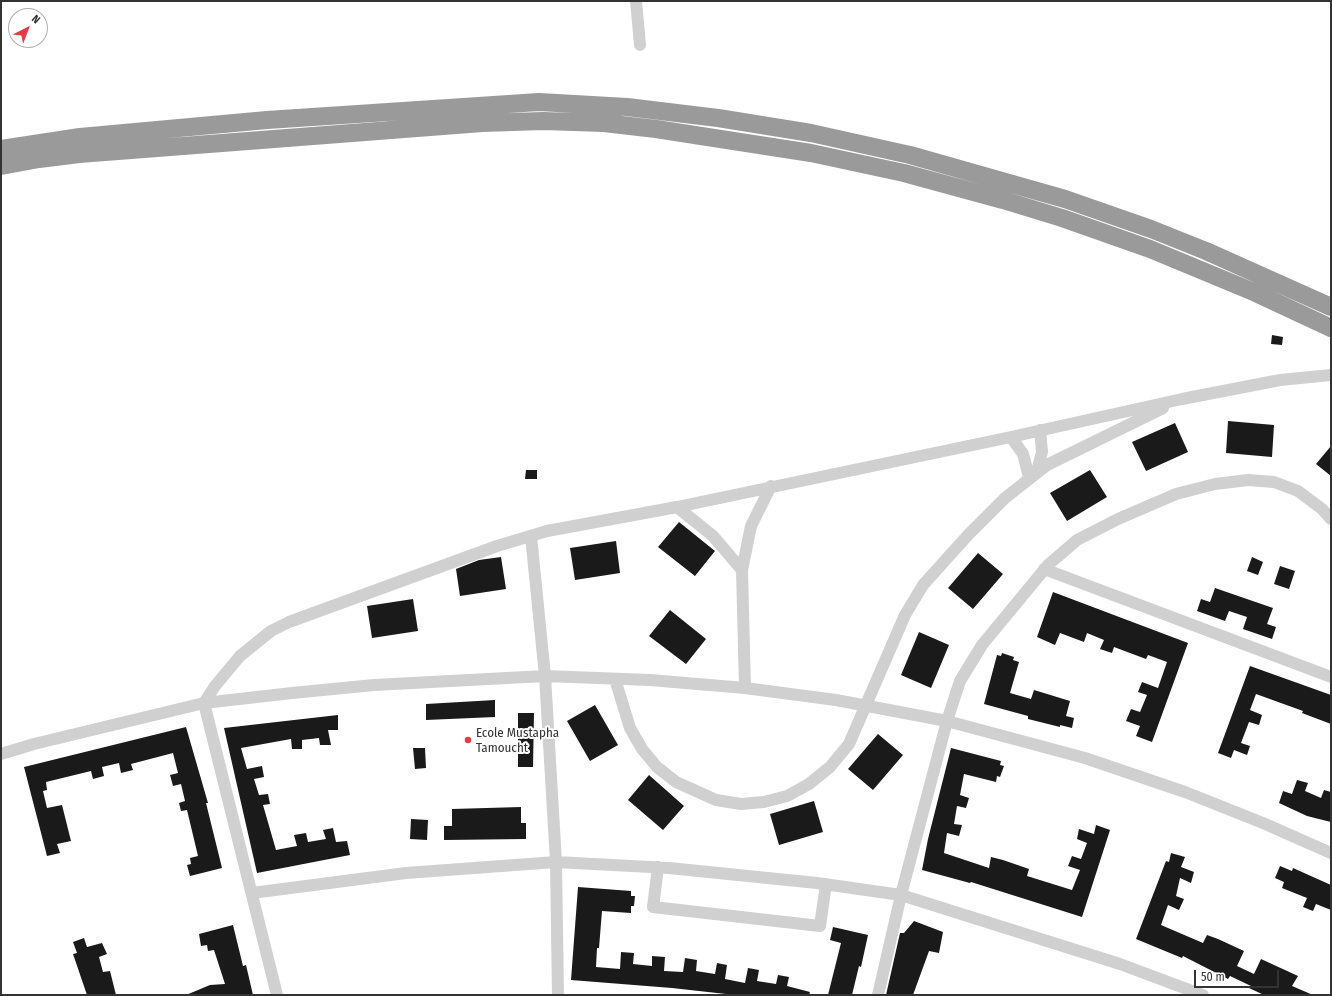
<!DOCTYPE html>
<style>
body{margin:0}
#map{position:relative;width:1332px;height:996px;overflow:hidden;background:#fff;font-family:"Fira Sans Condensed",sans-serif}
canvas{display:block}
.frame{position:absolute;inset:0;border:2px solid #333;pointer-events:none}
.north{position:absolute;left:8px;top:8px;width:40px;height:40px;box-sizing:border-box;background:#fff;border:1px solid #adadad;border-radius:50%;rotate:42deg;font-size:11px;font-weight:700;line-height:16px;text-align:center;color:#333}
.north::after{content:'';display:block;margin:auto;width:14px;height:18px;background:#e63946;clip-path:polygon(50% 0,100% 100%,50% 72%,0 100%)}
.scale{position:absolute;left:1194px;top:970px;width:85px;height:18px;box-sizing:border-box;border:2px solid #333;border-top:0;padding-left:5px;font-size:12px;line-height:14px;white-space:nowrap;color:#333;-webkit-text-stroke:3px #fff;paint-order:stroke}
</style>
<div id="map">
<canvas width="1332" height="996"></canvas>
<div class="frame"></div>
<div class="north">N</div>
<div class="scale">50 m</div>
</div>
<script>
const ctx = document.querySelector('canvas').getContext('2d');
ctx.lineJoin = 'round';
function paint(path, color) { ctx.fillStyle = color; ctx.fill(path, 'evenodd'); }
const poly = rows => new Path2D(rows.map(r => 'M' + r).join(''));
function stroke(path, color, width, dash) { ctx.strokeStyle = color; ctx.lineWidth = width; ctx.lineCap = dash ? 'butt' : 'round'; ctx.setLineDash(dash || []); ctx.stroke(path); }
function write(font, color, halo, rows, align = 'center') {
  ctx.font = font + ' "Fira Sans Condensed",sans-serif'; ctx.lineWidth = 4; ctx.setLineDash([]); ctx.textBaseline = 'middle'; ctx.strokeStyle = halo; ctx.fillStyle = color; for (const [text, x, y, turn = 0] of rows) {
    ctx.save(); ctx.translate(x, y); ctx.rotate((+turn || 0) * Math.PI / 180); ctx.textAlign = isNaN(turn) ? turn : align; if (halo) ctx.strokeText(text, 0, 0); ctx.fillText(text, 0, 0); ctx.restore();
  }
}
const building = poly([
 [1272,335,1283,337,1282,345,1271,344],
 [1228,421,1274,425,1272,457,1226,453],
 [1175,423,1188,452,1146,471,1132,442],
 [1331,446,1331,476,1316,464],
 [526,470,537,470,537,479,525,479],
 [1090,470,1107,497,1067,521,1050,493],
 [679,522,715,551,695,576,658,547],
 [616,541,620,573,575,580,570,548],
 [978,553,1003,574,973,609,948,588],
 [501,557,506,589,460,596,456,569,479,560],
 [1252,557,1263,562,1258,575,1247,571],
 [1280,566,1295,571,1289,589,1274,584],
 [1215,588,1273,608,1267,624,1276,627,1272,639,1243,629,1247,617,1229,611,1225,621,1197,611,1201,599,1210,602],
 [1053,592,1188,643,1152,742,1136,736,1140,726,1126,721,1131,709,1140,712,1147,695,1138,692,1142,682,1158,688,1167,662,1148,655,1146,659,1114,647,1112,653,1100,649,1104,640,1087,633,1084,642,1060,633,1055,645,1037,637],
 [413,599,418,631,372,638,367,606],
 [670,610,706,639,686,664,649,636],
 [919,632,949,645,931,688,901,675],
 [1002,653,1014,657,1013,660,1019,662,1010,693,1031,699,1034,690,1070,701,1066,716,1074,718,1072,728,1060,725,1060,727,1028,719,1028,716,984,704,997,655,1001,656],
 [1250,666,1331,695,1331,724,1302,713,1303,711,1256,694,1250,710,1262,715,1259,725,1249,722,1241,743,1250,746,1247,755,1234,750,1231,758,1218,753],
 [495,700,495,717,426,720,426,704],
 [595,705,618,745,590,761,567,721],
 [518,713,534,713,533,767,518,767],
 [338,715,338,730,328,730,331,745,320,745,319,738,302,740,302,749,292,749,291,739,241,748,247,769,262,766,264,777,254,779,259,795,268,794,270,804,263,805,276,850,297,846,294,835,306,833,308,842,326,839,323,830,333,828,336,842,347,841,350,855,257,873,224,728],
 [186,727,208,803,206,803,222,868,190,876,187,865,191,864,190,858,198,856,187,810,181,811,179,803,185,801,181,784,173,786,170,775,178,773,173,753,131,764,133,770,121,773,119,763,102,767,104,776,93,779,91,771,46,782,47,790,43,791,47,808,62,805,71,841,57,844,60,853,47,856,24,767],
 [878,734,903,755,873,790,848,769],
 [413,748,425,748,426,768,415,769],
 [951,748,1001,761,1000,765,1004,766,1000,777,997,776,996,782,964,774,960,795,969,798,966,808,957,806,954,824,962,825,959,836,947,833,944,853,989,868,991,857,1003,860,1029,869,1027,876,1072,890,1080,870,1068,866,1072,856,1081,859,1087,843,1077,839,1079,829,1094,834,1096,825,1110,830,1082,917,971,882,970,883,922,870,928,839],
 [649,775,684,806,663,830,628,800],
 [1297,780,1308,783,1305,791,1321,798,1324,790,1331,792,1331,822,1307,816,1279,803,1283,791,1292,794],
 [814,801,823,832,779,845,770,814],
 [521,807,521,823,526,823,526,839,444,840,444,826,452,826,452,809],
 [411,819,428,820,427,840,410,839],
 [1171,853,1185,857,1181,867,1194,872,1191,883,1180,878,1176,896,1184,899,1179,910,1168,905,1161,925,1203,943,1207,935,1218,939,1244,951,1237,966,1254,974,1261,959,1298,976,1292,986,1313,995,1264,995,1249,988,1251,986,1230,976,1228,979,1183,956,1182,958,1136,939,1166,861,1169,862],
 [1280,866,1292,871,1293,868,1331,885,1331,910,1316,904,1313,911,1303,907,1307,898,1282,888,1284,882,1275,878],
 [578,887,631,891,631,896,635,896,634,906,631,906,631,913,602,911,599,948,597,948,596,967,620,969,621,952,634,953,633,964,652,966,652,956,665,957,664,971,683,972,685,958,697,960,696,971,715,974,717,963,727,965,725,979,745,983,748,968,759,970,757,981,776,984,778,975,789,977,787,986,810,992,809,995,735,995,672,988,571,980],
 [914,921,943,932,939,953,929,951,913,995,886,995,900,933,904,933],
 [233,925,243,966,246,965,253,995,186,995,210,985,225,984,214,950,208,951,207,945,201,946,199,934],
 [833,927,868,935,861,967,859,966,852,995,828,995,841,943,830,940],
 [84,938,87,947,102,943,107,954,99,957,103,972,110,971,116,995,87,995,73,954,77,953,73,942]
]);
const minor = poly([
 [636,1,640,45],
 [1011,437,1023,454,1029,477],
 [1037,471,1042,452,1040,430],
 [677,507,713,536,742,570],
 [531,536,545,676,556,862,558,995],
 [1044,569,1331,677],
 [615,679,630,728,642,749,657,767,676,782,716,800,741,804,764,802,787,796,809,784,830,767,849,744,905,615,923,585,968,535,1005,498,1047,465,1163,408],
 [745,688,742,570,751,526,771,486],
 [1,754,34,744,204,703,292,693,374,685,545,676,650,680,745,688,836,700,947,721,1085,758,1185,792,1263,823,1331,853],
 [658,867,653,907,820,926,826,884],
 [252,893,406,873,556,862,669,868,817,883,901,895,1120,964,1203,995],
 [277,995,204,703,215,686,240,656,271,631,289,622,497,546,547,531,677,507,1011,437,1182,399,1280,380,1331,375],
 [878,995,901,895,947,721,960,681,982,645,1048,565,1077,540,1118,519,1176,494,1215,484,1248,480,1274,482,1298,491,1322,509,1331,519]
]);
const highway = poly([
 [1,149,80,137,267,120,539,102,627,107,718,118,811,133,910,155,1065,199,1151,229,1206,251,1331,307],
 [1,166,39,159,79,154,482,123,543,121,604,123,656,129,811,153,904,173,1003,200,1062,218,1150,249,1256,293,1331,328]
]);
const markers = [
 [468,740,4,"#e63946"]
];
const poiNames = [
 ["Ecole Mustapha",476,733],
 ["Tamoucht",476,748]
];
paint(building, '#1a1a1a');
stroke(minor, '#d0d0d0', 12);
stroke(highway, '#9a9a9a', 18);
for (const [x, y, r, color] of markers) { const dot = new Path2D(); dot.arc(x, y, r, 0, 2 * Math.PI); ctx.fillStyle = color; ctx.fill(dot); stroke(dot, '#fff', 1.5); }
write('13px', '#333', '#fff', poiNames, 'left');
</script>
